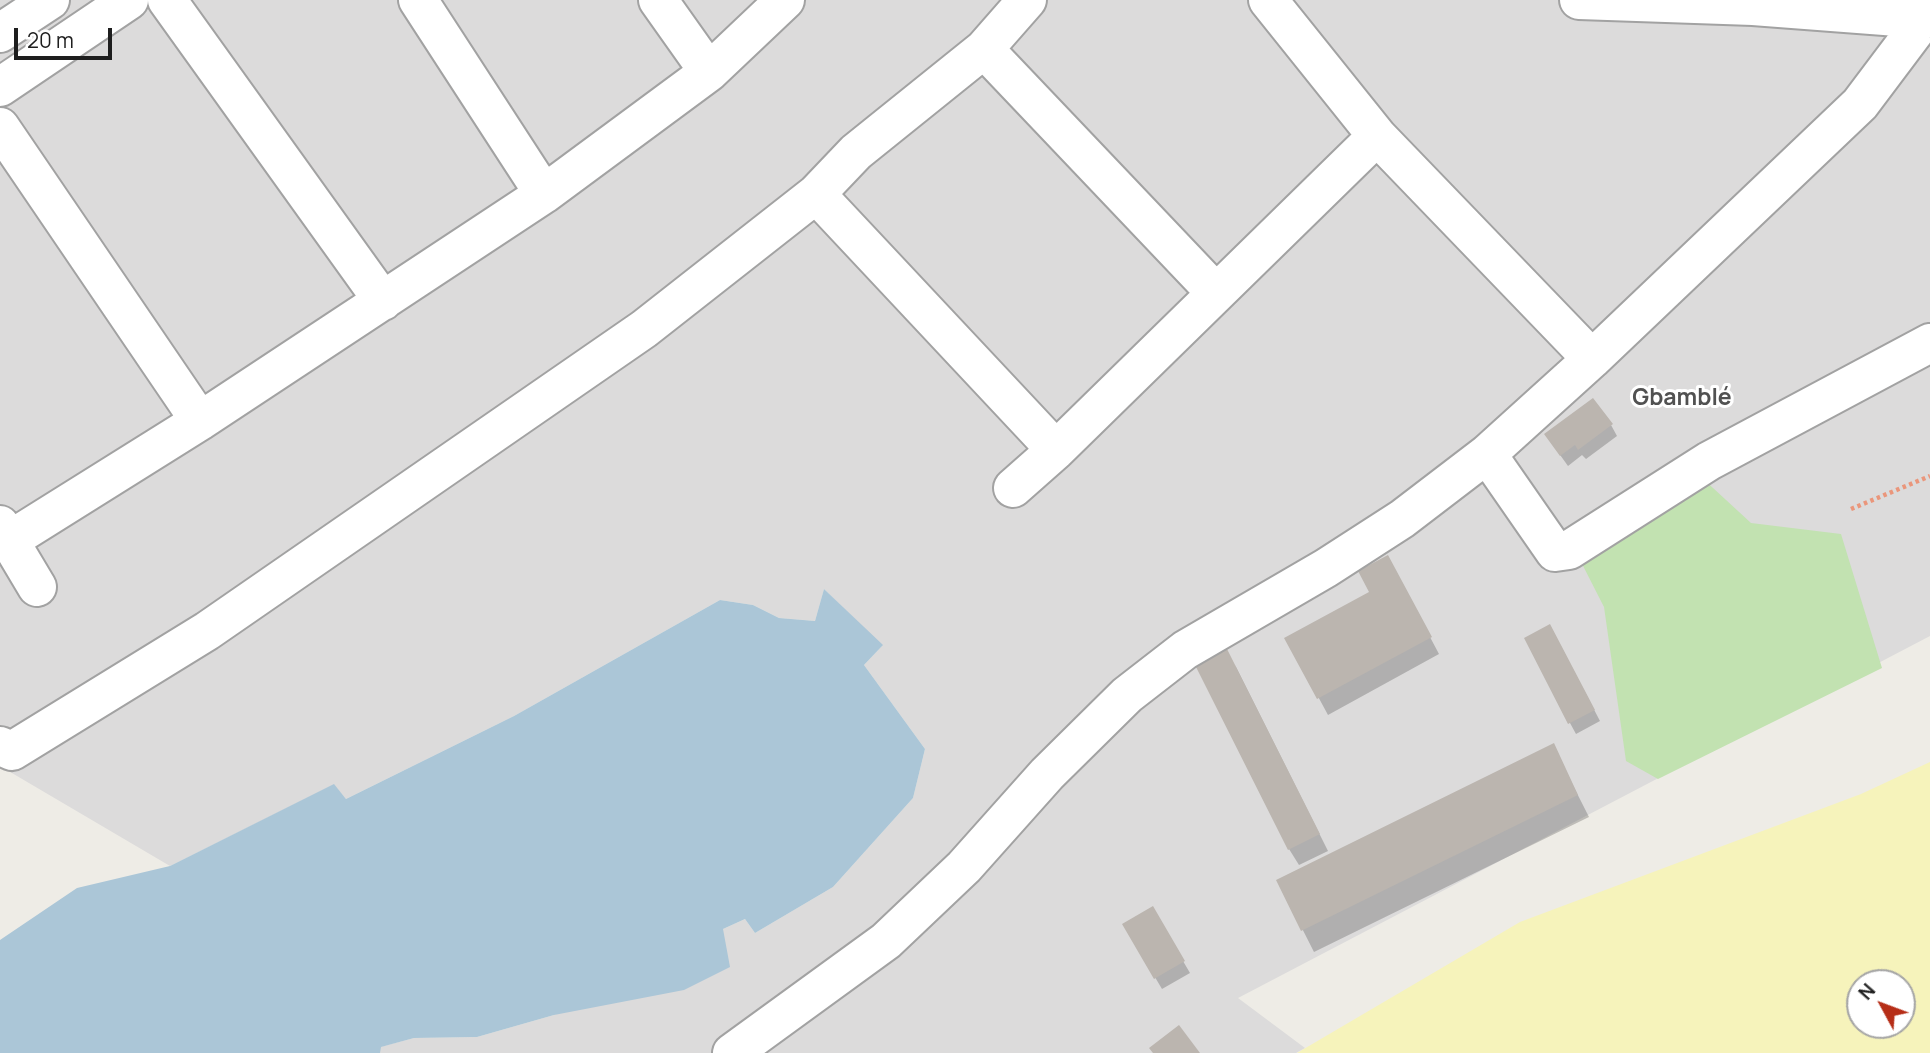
<!DOCTYPE html>
<meta charset="utf-8">
<style>
body{margin:0}
#map{position:relative;width:1930px;height:1053px;overflow:hidden;background:#eeece6;font-family:Manrope,sans-serif}
canvas{display:block}
.north{position:absolute;left:1846px;top:969px;width:70px;height:70px;box-sizing:border-box;background:#fff;border:2px solid #a5a5a5;border-radius:50%;rotate:311deg;font-size:19px;font-weight:700;line-height:28px;text-align:center;color:#1e1e1e}
.north::after{content:'';display:block;margin:auto;width:24px;height:32px;background:#b62e17;clip-path:polygon(50% 0,100% 100%,50% 72%,0 100%)}
.scale{position:absolute;left:14px;top:28px;width:98px;height:32px;box-sizing:border-box;border:4px solid #1e1e1e;border-top:0;padding-left:9px;font-size:21px;line-height:24px;white-space:nowrap;color:#1e1e1e;-webkit-text-stroke:5px #fff;paint-order:stroke}
</style>
<div id="map">
<canvas width="1930" height="1053"></canvas>
<div class="north">N</div>
<div class="scale">20 m</div>
</div>
<script>
const ctx = document.querySelector('canvas').getContext('2d');
ctx.lineJoin = 'round';
function paint(path, color) { ctx.fillStyle = color; ctx.fill(path, 'evenodd'); }
const poly = rows => new Path2D(rows.map(r => 'M' + r).join(''));
function stroke(path, color, width, dash) { ctx.strokeStyle = color; ctx.lineWidth = width; ctx.lineCap = dash ? 'butt' : 'round'; ctx.setLineDash(dash || []); ctx.stroke(path); }
function write(font, color, halo, rows, align = 'center') {
  ctx.font = font + ' Manrope,sans-serif'; ctx.lineWidth = 6; ctx.setLineDash([]); ctx.textBaseline = 'middle'; ctx.strokeStyle = halo; ctx.fillStyle = color; for (const [text, x, y, turn = 0] of rows) {
    ctx.save(); ctx.translate(x, y); ctx.rotate((+turn || 0) * Math.PI / 180); ctx.textAlign = isNaN(turn) ? turn : align; if (halo) ctx.strokeText(text, 0, 0); ctx.fillText(text, 0, 0); ctx.restore();
  }
}
const residential = poly([
 [0,0,1930,0,1930,636,1238,998,1305,1048,1296,1053,380,1053,380,1047,414,1038,477,1037,554,1015,723,929,745,919,755,933,833,887,913,798,925,749,864,665,882,646,824,589,815,621,779,618,753,605,720,600,514,716,346,799,334,785,170,866,0,766]
]);
const grass = poly([
 [1700,476,1751,523,1841,534,1882,668,1658,779,1626,761,1604,607,1577,554]
]);
const sand = poly([
 [1930,762,1930,1053,1297,1053,1520,922,1861,794],
 [1902,983,1902,1025,1860,1025,1860,983]
]);
const water = poly([
 [824,589,883,645,864,665,925,749,913,798,833,887,755,933,745,919,723,929,730,967,684,990,554,1015,477,1037,414,1038,381,1047,380,1053,0,1053,0,940,77,888,170,866,334,784,346,799,514,716,720,600,753,605,779,618,815,621]
]);
const shadow = poly([
 [1611,425,1617,436,1586,459,1582,455,1568,466,1553,445],
 [1396,573,1439,654,1328,715,1287,639,1371,593],
 [1556,637,1600,721,1576,734,1570,723],
 [1235,665,1328,851,1299,865,1289,849],
 [1553,746,1589,817,1314,952,1278,881],
 [1152,908,1190,973,1162,989,1124,925]
]);
const building = poly([
 [1593,398,1613,424,1578,450,1575,445,1560,456,1544,434],
 [1388,555,1432,637,1317,699,1284,638,1369,592,1358,571],
 [1550,624,1595,710,1568,724,1524,638],
 [1226,647,1320,834,1288,850,1194,663],
 [1554,743,1578,795,1301,931,1276,880],
 [1153,906,1185,961,1154,979,1122,924],
 [1179,1025,1200,1053,1153,1053,1149,1048]
]);
const path = poly([
 [1851,509,1930,476]
]);
const minor = poly([
 [167,0,383,301],
 [418,0,544,194],
 [658,0,709,72],
 [1268,0,1377,136],
 [1579,0,1753,6,1924,19,1930,17],
 [0,33,50,0],
 [984,49,1216,293],
 [0,87,129,0],
 [0,127,200,421],
 [816,194,1056,450],
 [1487,454,1555,552,1569,550,1709,461,1930,343],
 [1013,488,1056,450,1377,136,1592,359],
 [0,525,37,587],
 [10,540,200,421,544,194,709,72,785,0],
 [0,746,12,751,207,631,644,329,816,194,856,152,984,49,1027,0],
 [732,1053,886,941,964,867,1047,774,1127,695,1185,650,1326,568,1402,519,1487,454,1592,359,1860,104,1924,19]
]);
const quarterNames = [
 ["Gbamblé",1682,399]
];
paint(residential, '#dcdbdb');
paint(grass, '#c2e2b1');
paint(sand, '#f6f3bb');
paint(water, '#abc6d7');
paint(shadow, '#0003');
paint(building, '#bbb5af');
stroke(minor, '#a2a2a2', 42);
stroke(path, '#ea967b', 4.5, [3.5, 3.5]);
stroke(minor, '#fff', 38);
write('bold 23px', '#515151', '#fff', quarterNames);
</script>
